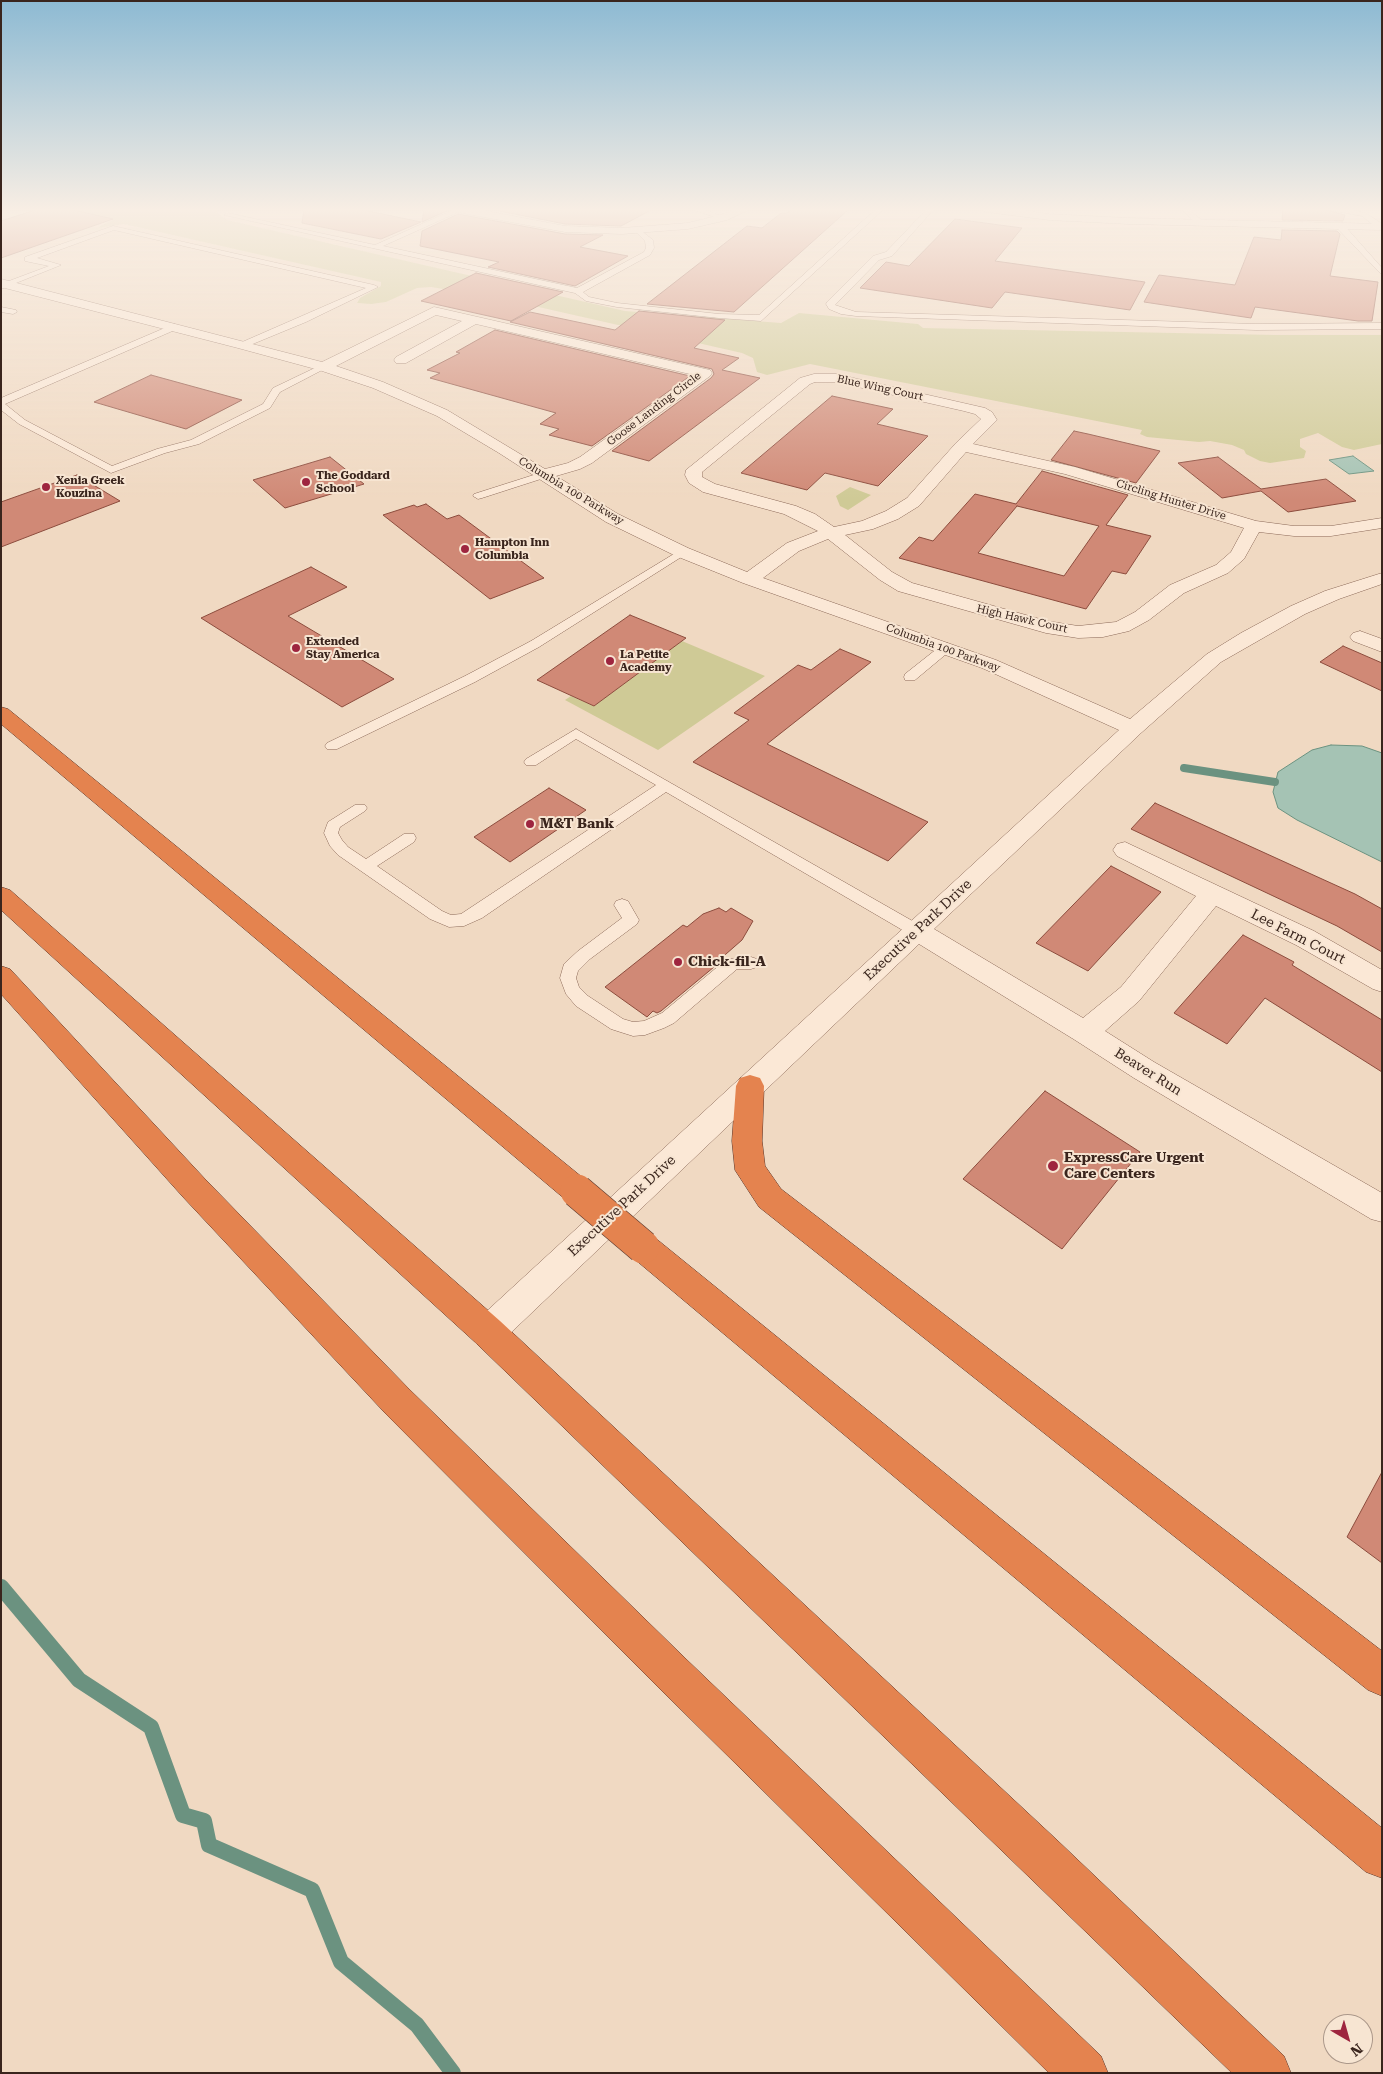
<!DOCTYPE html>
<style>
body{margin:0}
#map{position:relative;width:1383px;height:2074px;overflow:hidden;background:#f0d9c2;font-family:"Roboto Serif",serif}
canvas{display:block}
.frame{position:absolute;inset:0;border:2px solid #3a251d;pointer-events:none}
.north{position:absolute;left:1323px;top:2014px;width:50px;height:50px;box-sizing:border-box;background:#f7e5d2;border:1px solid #ab988a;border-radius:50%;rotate:142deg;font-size:14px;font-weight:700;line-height:20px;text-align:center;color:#3a251d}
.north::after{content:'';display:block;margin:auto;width:18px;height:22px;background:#9e253f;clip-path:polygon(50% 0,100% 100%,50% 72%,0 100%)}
</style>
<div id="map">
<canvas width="1383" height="2074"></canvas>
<div class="frame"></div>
<div class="north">N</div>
</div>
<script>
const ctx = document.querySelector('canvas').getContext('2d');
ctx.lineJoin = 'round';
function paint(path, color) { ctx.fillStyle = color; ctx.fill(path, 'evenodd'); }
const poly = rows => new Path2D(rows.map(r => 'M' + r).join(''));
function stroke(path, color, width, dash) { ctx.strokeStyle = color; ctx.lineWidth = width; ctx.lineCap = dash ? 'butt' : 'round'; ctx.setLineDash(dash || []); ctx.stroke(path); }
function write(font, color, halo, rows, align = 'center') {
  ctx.font = font + ' "Roboto Serif",serif'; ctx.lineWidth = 4; ctx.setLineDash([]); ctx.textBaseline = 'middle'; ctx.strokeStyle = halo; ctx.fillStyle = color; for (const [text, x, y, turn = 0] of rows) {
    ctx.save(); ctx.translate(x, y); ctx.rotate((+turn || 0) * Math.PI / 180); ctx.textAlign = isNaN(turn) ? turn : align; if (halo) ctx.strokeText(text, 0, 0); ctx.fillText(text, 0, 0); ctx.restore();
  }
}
const green = poly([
 [69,209,220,209,216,212,227,220,625,311,781,323,799,313,918,324,923,328,1276,335,1382,335,1382,444,1354,450,1342,447,1318,433,1300,439,1300,447,1306,451,1304,458,1270,463,1260,461,1246,454,1244,450,1232,445,1210,441,1199,442,1147,437,1140,434,1142,430,810,364,767,375,757,372,753,358,742,353,503,299,431,287,417,288,386,302,371,304,357,303,360,298,381,286,381,282,124,224,99,228,100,226,113,220],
 [850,487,871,495,848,510,840,506,836,496],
 [682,641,765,676,658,750,565,700,571,696,594,706]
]);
const water = poly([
 [1353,456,1374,471,1349,474,1329,460,1353,456],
 [1331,745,1362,746,1382,753,1382,862,1297,820,1278,808,1273,792,1278,772,1312,750,1331,745]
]);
const streamFar1 = poly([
 [1184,768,1275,782]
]);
const stream = poly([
 [1,1587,79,1680,151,1727,183,1815,204,1821,209,1845,312,1890,341,1962,417,2025,453,2073]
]);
const building = poly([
 [38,209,69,209,113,219,1,258,1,221,38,209],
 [304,209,359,209,421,222,381,239,302,223,304,209],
 [424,209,449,209,449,210,422,222,424,209],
 [489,209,653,209,621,226,565,224,489,209],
 [792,209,849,209,734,312,647,304,747,226,762,228,781,213,787,213,792,209],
 [1283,209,1322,209,1345,215,1343,221,1282,220,1283,209],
 [458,214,565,234,603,235,580,247,628,256,575,286,488,267,499,262,420,246,422,231,458,214],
 [955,219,1022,228,995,261,1145,282,1130,310,1005,292,992,308,860,288,886,262,909,266,955,219],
 [1282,230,1337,231,1340,234,1330,276,1378,282,1372,321,1358,321,1255,307,1251,318,1144,302,1159,275,1235,285,1254,237,1281,240,1282,230],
 [476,273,563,292,511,321,421,301,476,273],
 [639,311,725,320,694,348,739,358,722,370,760,378,649,461,612,451,711,378,714,374,712,369,510,322,530,312,615,330,639,311],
 [495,330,690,376,592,446,549,435,559,429,540,424,556,413,430,378,440,373,427,370,460,353,456,352,495,330],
 [151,375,242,400,186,429,94,402,151,375],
 [832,396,893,409,877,424,928,436,878,486,825,473,807,490,741,473,832,396],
 [1074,431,1088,434,1160,451,1136,483,1051,460,1074,431],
 [330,457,364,484,285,508,253,480,330,457],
 [1218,457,1261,489,1326,479,1356,501,1288,512,1261,491,1222,498,1178,463,1218,457],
 [1042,471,1128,495,1106,525,1151,536,1126,574,1112,571,1086,609,899,558,919,537,933,541,975,494,1016,504,1042,471],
 [1017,506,1099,526,1064,576,978,553,1017,506],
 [77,475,120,501,1,547,1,502,77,475],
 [426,504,447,519,459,515,544,578,490,599,383,515,414,505,417,507,426,504],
 [311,567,347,587,288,616,394,679,342,707,201,618,311,567],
 [630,615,686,638,594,706,537,680,630,615],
 [1343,646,1382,663,1382,691,1320,662,1343,646],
 [840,649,871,662,767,744,928,822,888,861,693,762,749,720,734,713,798,665,811,670,840,649],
 [549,788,586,810,510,862,474,837,549,788],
 [1155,803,1355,894,1382,909,1382,952,1337,926,1131,829,1155,803],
 [1111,866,1161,892,1088,971,1036,943,1111,866],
 [719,908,726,912,731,908,753,921,742,940,718,961,720,962,661,1011,657,1013,653,1011,647,1017,605,987,683,925,687,927,703,914,719,908],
 [1243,935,1294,962,1292,965,1382,1020,1382,1072,1265,998,1227,1044,1174,1013,1243,935],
 [1045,1091,1140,1152,1062,1249,963,1179,1045,1091],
 [1382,1472,1382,1563,1347,1537,1382,1472]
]);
const service = poly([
 [455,209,463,210,383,246,577,288,644,252,646,248,645,241,635,231,639,229,653,240,654,248,650,255,583,292,584,293,589,297,617,303,719,314,759,315,876,209,884,209,761,321,719,318,617,307,586,301,575,293,224,215,228,213,375,245,455,209],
 [691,209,703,209,727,218,723,220,691,209],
 [927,209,934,209,892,256,879,260,835,305,856,312,1256,324,1382,323,1382,329,1256,330,856,316,841,314,829,309,826,304,827,302,873,256,886,252,927,209],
 [1181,209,1189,209,1205,223,1198,225,1181,209],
 [1324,209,1346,209,1366,213,1382,224,1382,228,1377,228,1362,216,1324,209],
 [1337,224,1343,224,1382,268,1382,275,1337,228,1337,224],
 [113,226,374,285,378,287,306,322,243,348,239,345,240,343,366,288,114,230,37,258,61,265,1,289,1,284,49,266,25,261,25,257,113,226],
 [1,307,16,310,17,312,13,314,1,312,1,307],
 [174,324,178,327,177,329,5,404,25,420,112,466,157,449,191,440,263,404,273,388,321,365,327,365,328,367,280,392,270,408,199,444,165,453,111,473,19,424,1,410,1,398,174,324],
 [543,472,547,473,548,475,547,477,482,498,478,499,473,496,474,494,543,472],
 [682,549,688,552,686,554,539,647,475,682,337,749,327,749,325,746,327,743,465,676,531,641,682,549],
 [947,643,953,647,951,650,915,680,905,680,904,677,905,674,943,644,947,643],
 [576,729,923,927,925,931,923,935,917,937,911,935,666,792,482,918,464,926,449,927,430,919,338,855,330,846,324,833,328,822,355,805,365,805,367,808,365,811,340,827,338,833,342,840,348,847,366,859,404,834,414,834,416,838,414,842,377,866,442,911,451,915,461,914,656,785,576,739,536,765,526,765,524,762,526,759,576,729],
 [622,899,628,901,639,920,637,924,590,959,578,971,576,978,579,987,588,996,623,1019,633,1022,644,1021,662,1013,727,959,751,957,757,959,759,963,757,967,751,969,737,969,674,1023,664,1028,645,1035,633,1036,611,1029,576,1006,566,994,560,978,564,964,578,951,622,918,614,905,616,901,622,899]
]);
const minor = poly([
 [451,209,477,209,565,226,622,228,688,223,720,215,735,209,751,209,727,220,688,229,622,234,565,232,456,212,451,209],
 [981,209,1016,209,1049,214,1129,218,1382,224,1382,230,1129,224,1049,220,986,212,981,209],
 [1,279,322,362,434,307,710,370,712,373,710,376,592,463,580,469,556,476,618,514,688,548,747,572,787,543,818,531,784,514,703,492,689,483,685,475,686,470,800,378,814,374,836,374,985,408,992,412,997,420,973,444,1075,467,1256,521,1294,526,1331,526,1382,518,1382,528,1331,536,1294,536,1259,532,1244,559,1228,573,1184,593,1149,620,1129,631,1103,637,1078,638,1046,633,898,591,880,580,828,539,799,551,763,578,996,660,1130,719,1207,654,1241,633,1291,606,1325,591,1382,573,1382,584,1339,599,1305,614,1221,662,1141,733,934,929,1083,1018,1121,987,1196,896,1117,856,1113,850,1117,844,1125,842,1314,931,1382,970,1382,992,1373,989,1296,945,1216,906,1139,1001,1105,1031,1154,1062,1382,1193,1382,1222,1371,1219,1134,1078,1075,1040,919,944,500,1343,488,1348,476,1343,471,1332,476,1321,1119,730,982,668,743,583,676,556,606,522,499,453,437,416,373,388,319,370,238,348,1,287,1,279],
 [436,315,462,321,396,357,394,360,396,363,406,363,476,324,694,375,580,457,568,463,545,469,447,410,383,382,336,366,436,315],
 [815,382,836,382,964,411,975,414,981,419,956,443,907,498,886,511,862,521,834,527,815,514,796,506,715,484,702,477,702,472,810,384,815,382],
 [966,452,1065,474,1244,528,1231,552,1216,565,1170,585,1135,612,1116,622,1078,626,1047,621,912,583,892,572,845,535,873,529,898,519,919,506,966,452],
 [1360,631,1382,639,1382,652,1353,641,1350,637,1353,633,1360,631]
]);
const motorway = poly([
 [1,707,8,709,588,1182,592,1191,588,1200,577,1204,566,1200,1,724,1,707],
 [1,887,10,890,500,1321,1058,1841,1284,2056,1291,2073,1232,2073,476,1343,1,910,1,887],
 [1,966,10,969,205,1179,409,1389,686,1659,1101,2056,1108,2073,1049,2073,658,1687,385,1413,183,1197,1,994,1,966],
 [750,1075,760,1078,764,1086,762,1141,765,1166,781,1189,1382,1651,1382,1696,1368,1690,759,1207,735,1170,732,1141,736,1086,740,1078,750,1075],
 [643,1233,654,1237,1382,1828,1382,1878,1366,1872,632,1257,627,1247,632,1237,643,1233]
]);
const motorwayBridge = poly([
 [577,1191,643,1247]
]);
const markers = [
 [306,482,5,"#9e253f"],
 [46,487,5,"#9e253f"],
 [465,549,5,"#9e253f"],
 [296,648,5,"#9e253f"],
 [610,661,5,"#9e253f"],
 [530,824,5,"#9e253f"],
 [678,962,5,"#9e253f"],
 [1053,1166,6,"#9e253f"]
];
const farStreetnames = [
 ["Blue Wing Court",880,388,12],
 ["Goose Landing Circle",654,409,-37],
 ["Columbia 100 Parkway",571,491,31],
 ["Circling Hunter Drive",1171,500,17],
 ["High Hawk Court",1022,619,13],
 ["Columbia 100 Parkway",943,648,20]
];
const farPoinames = [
 ["The Goddard",316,476],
 ["School",316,489],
 ["Xenia Greek",56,481],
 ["Kouzina",56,494],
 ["Hampton Inn",475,543],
 ["Columbia",475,556],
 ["Extended",306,642],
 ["Stay America",306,655],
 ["La Petite",620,655],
 ["Academy",620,668]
];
const poiNames = [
 ["M&T Bank",540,824],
 ["Chick-fil-A",688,962],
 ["ExpressCare Urgent",1064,1158],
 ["Care Centers",1064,1174]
];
const streetNames = [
 ["Executive Park Drive",918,930,-43],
 ["Lee Farm Court",1298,937,27],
 ["Beaver Run",1148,1072,32],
 ["Executive Park Drive",622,1206,-43]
];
paint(green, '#cfca96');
paint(water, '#a5c3b4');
stroke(water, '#6b9280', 1);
stroke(streamFar1, '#6b9280', 8);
stroke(stream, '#6b9280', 16);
paint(building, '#d08976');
stroke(building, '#8c4c3d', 1);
stroke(service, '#8b6958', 1);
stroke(minor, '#8b6958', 1);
stroke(motorway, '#59382d', 1);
paint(service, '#fbe8d6');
paint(minor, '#fbe8d6');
paint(motorway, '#e4834f');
stroke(motorwayBridge, '#59382d', 34, []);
stroke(motorwayBridge, '#e4834f', 33);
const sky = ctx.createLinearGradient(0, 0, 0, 500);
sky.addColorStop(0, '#8dbad3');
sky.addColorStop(0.42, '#f8eee4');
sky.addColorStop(1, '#f8eee400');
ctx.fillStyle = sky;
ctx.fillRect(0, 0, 1383, 500);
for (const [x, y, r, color] of markers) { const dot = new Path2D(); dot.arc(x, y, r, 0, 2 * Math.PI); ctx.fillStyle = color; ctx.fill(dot); stroke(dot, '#f7e5d2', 2); }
write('11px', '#3a251d', '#f7e5d2', farStreetnames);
write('bold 11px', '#3a251d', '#f7e5d2', farPoinames, 'left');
write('bold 14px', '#3a251d', '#f7e5d2', poiNames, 'left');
write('14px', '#3a251d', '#f7e5d2', streetNames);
</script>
